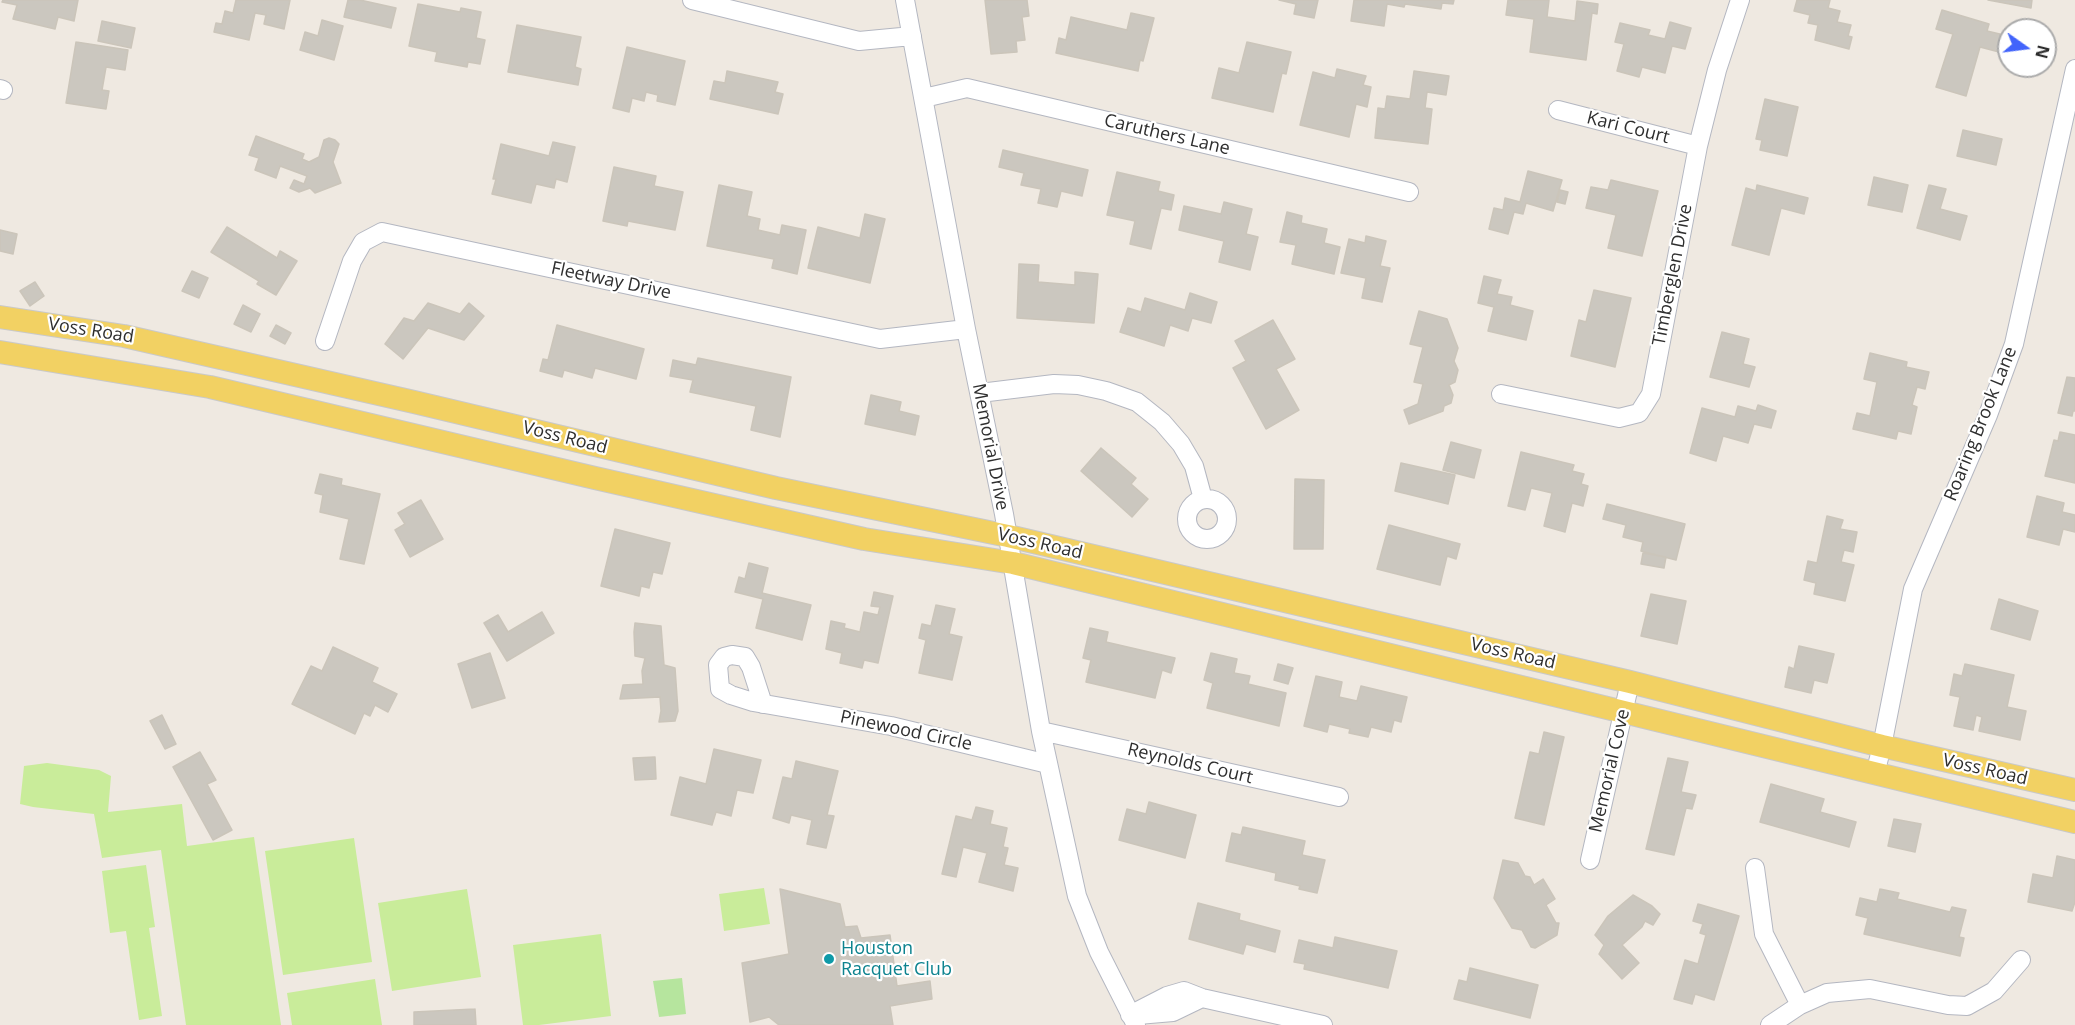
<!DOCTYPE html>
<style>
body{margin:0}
#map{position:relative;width:2075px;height:1025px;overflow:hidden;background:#efe9e1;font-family:"Open Sans",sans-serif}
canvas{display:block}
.north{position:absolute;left:1997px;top:18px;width:60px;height:60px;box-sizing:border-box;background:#fff;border:2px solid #ababab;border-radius:50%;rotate:104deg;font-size:16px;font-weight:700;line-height:24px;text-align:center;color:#2e2e2e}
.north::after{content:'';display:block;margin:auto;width:21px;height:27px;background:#4264fb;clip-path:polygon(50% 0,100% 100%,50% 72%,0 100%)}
</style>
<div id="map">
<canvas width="2075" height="1025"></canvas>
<div class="north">N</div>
</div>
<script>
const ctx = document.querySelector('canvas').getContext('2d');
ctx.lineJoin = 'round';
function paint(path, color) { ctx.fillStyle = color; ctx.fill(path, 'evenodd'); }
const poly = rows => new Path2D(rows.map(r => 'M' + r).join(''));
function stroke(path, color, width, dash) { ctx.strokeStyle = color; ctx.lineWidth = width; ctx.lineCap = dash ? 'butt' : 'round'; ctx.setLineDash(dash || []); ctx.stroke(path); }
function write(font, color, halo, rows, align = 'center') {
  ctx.font = font + ' "Open Sans",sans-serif'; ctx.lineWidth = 4.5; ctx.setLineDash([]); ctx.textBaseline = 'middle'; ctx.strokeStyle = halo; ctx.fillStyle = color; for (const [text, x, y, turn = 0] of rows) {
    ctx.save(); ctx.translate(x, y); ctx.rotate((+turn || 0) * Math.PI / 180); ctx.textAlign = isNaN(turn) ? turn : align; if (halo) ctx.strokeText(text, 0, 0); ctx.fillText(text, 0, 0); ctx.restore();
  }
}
const green = poly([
 [682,978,686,1014,659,1017,653,981]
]);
const pitch = poly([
 [47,763,99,770,111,776,108,812,182,804,187,846,254,837,281,1025,186,1025,161,850,102,858,94,814,33,807,20,804,24,766],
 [354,838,372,962,283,975,265,851],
 [146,865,155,927,149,928,162,1016,139,1020,126,931,110,933,102,871],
 [764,888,770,924,724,931,719,894],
 [467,889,481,977,392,991,378,903],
 [601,934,611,1016,539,1025,523,1025,513,945],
 [375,979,382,1025,292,1025,287,993]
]);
const building = poly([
 [3,0,78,0,74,21,58,17,55,29,13,19,17,5,2,2,3,0],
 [236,0,290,0,284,29,264,24,266,15,255,13,249,40,214,32,216,23,222,24,225,11,233,13,236,0],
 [348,0,360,0,396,8,391,28,344,17,348,0],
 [985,0,1027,0,1029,16,1022,17,1025,40,1016,41,1017,52,991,54,985,0],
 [1279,0,1318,0,1314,18,1294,14,1296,4,1279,0],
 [1354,0,1454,0,1453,4,1442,3,1441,9,1405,4,1404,7,1387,4,1384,26,1351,21,1354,0],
 [1508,0,1549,0,1547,17,1575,21,1577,1,1598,4,1597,14,1592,13,1586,60,1530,52,1534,19,1506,15,1508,0],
 [1797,0,1830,0,1828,8,1840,11,1837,22,1851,25,1848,36,1852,37,1849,49,1815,40,1818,25,1808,23,1810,15,1794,11,1797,0],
 [1988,0,2032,0,2031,8,1988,0],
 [418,4,460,12,461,8,481,12,476,38,485,40,480,64,468,62,467,67,435,61,437,52,409,46,418,4],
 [1942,10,1989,24,1987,31,2004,35,1999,52,1980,47,1966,96,1936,87,1953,34,1936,29,1942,10],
 [1131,13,1154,18,1143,61,1140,60,1138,71,1056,53,1059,38,1066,40,1071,17,1127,30,1131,13],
 [322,20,343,26,334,60,300,50,305,32,318,36,322,20],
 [102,21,135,28,131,48,98,41,102,21],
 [1670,22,1691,28,1685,49,1672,46,1665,73,1642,67,1639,77,1617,71,1624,44,1615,42,1620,23,1650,30,1648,35,1665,39,1670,22],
 [517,25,581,37,575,67,581,69,578,85,508,72,517,25],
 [76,42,128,50,125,70,106,67,102,90,109,91,106,109,66,103,76,42],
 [1247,42,1291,52,1286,74,1282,73,1273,112,1212,98,1219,68,1239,73,1247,42],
 [627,47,685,61,675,105,657,101,658,95,646,92,644,101,632,98,629,112,613,108,627,47],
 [1337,69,1366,76,1363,85,1371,87,1367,107,1356,104,1349,137,1300,125,1313,72,1335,78,1337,69],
 [727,71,778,82,775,92,783,94,778,114,710,99,714,81,725,83,727,71],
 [1414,71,1449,76,1446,95,1427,92,1425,108,1432,109,1428,144,1375,138,1378,108,1385,109,1387,96,1410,99,1414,71],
 [1765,99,1798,107,1787,156,1760,150,1762,140,1756,139,1765,99],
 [1963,130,2002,139,1996,165,1957,156,1963,130],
 [256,136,304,154,302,159,309,162,319,157,324,140,329,138,335,140,339,144,333,162,341,183,315,193,310,188,299,192,290,188,294,180,304,184,307,176,280,166,276,178,255,170,259,158,249,155,256,136],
 [553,142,575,147,567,182,556,179,554,188,536,184,531,203,492,194,496,179,493,179,501,144,549,156,553,142],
 [1003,150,1088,170,1082,196,1061,191,1057,207,1038,203,1041,189,1021,185,1024,173,999,167,1003,150],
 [614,167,656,176,654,186,683,192,675,230,628,221,627,226,603,221,614,167],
 [1528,171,1562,180,1553,211,1526,203,1523,214,1514,212,1508,234,1489,229,1494,208,1503,210,1505,198,1520,202,1528,171],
 [1117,172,1160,182,1158,191,1174,195,1171,210,1161,208,1151,249,1130,244,1135,221,1107,215,1117,172],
 [1874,177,1908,185,1902,212,1868,205,1874,177],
 [1611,180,1658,191,1642,256,1608,248,1616,215,1586,208,1591,187,1608,190,1611,180],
 [719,185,752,192,747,216,760,219,758,230,780,235,782,225,806,230,797,274,772,268,774,259,707,246,719,185],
 [1757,185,1808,198,1804,214,1781,208,1769,255,1732,245,1746,188,1756,191,1757,185],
 [1929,185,1946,189,1940,209,1967,216,1960,240,1917,228,1929,185],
 [1560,190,1568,192,1565,204,1557,202,1560,190],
 [1224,202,1252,209,1246,234,1258,237,1250,270,1219,262,1224,241,1179,230,1184,206,1221,214,1224,202],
 [1287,212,1302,216,1301,223,1327,229,1324,243,1340,247,1334,274,1292,264,1296,245,1280,242,1287,212],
 [865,214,885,219,870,283,808,268,818,227,860,238,865,214],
 [227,227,277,258,280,251,297,261,276,295,257,284,259,281,211,252,227,227],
 [0,230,17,234,13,254,0,251,0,230],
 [1366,236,1386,241,1380,266,1390,268,1382,302,1362,298,1366,278,1341,273,1349,239,1365,243,1366,236],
 [1019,264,1039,265,1038,282,1075,285,1075,272,1098,274,1094,323,1017,318,1019,264],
 [192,271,208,278,199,298,182,291,192,271],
 [1484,276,1501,280,1497,294,1512,297,1510,305,1533,311,1526,340,1488,331,1494,307,1478,303,1484,276],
 [35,282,44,296,30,306,20,291,35,282],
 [1594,290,1631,298,1615,367,1571,356,1579,320,1586,322,1594,290],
 [1190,293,1217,302,1211,323,1192,318,1188,331,1170,325,1164,346,1120,332,1128,308,1141,312,1145,298,1185,310,1190,293],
 [428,303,460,314,469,303,484,316,464,340,428,328,403,359,385,344,404,318,414,321,428,303],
 [243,305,260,314,251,332,234,324,243,305],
 [1419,311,1447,319,1458,348,1454,361,1458,370,1455,382,1449,385,1453,395,1451,403,1444,406,1443,411,1409,424,1404,410,1418,404,1423,384,1414,382,1423,347,1410,344,1419,311],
 [1273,320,1295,359,1276,369,1299,410,1266,429,1233,368,1246,361,1235,341,1273,320],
 [276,325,291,333,285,344,270,336,276,325],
 [557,325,644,349,636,379,595,368,592,378,564,370,562,377,540,371,543,359,548,360,557,325],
 [1722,332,1749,339,1743,364,1755,367,1749,387,1710,377,1722,332],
 [1870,353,1907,362,1906,367,1929,372,1925,389,1917,387,1912,405,1917,407,1911,434,1898,431,1896,439,1853,429,1857,413,1870,416,1877,382,1864,379,1870,353],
 [698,358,791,377,780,437,751,430,756,406,690,392,693,380,670,376,673,360,696,365,698,358],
 [2067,377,2075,378,2075,411,2073,411,2072,416,2058,413,2067,377],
 [871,395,901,402,899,411,919,416,915,435,865,424,871,395],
 [1758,405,1776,411,1771,428,1754,424,1748,443,1723,436,1716,461,1690,453,1702,408,1735,417,1738,406,1756,411,1758,405],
 [2060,432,2075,435,2075,483,2045,476,2054,440,2058,441,2060,432],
 [1451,442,1481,450,1474,478,1443,470,1451,442],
 [1101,448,1136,478,1131,484,1148,499,1132,517,1081,471,1101,448],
 [1521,452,1574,465,1572,471,1584,474,1581,484,1588,486,1583,506,1572,503,1565,532,1544,526,1552,493,1531,488,1525,510,1508,506,1521,452],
 [1401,463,1455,475,1448,504,1395,491,1401,463],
 [320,474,342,479,341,485,380,494,364,564,340,559,349,519,320,512,323,495,315,493,320,474],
 [1295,479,1324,480,1323,549,1294,549,1295,479],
 [2037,496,2064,503,2062,512,2075,515,2075,532,2063,529,2059,545,2027,537,2037,496],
 [421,500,443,539,410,557,395,530,405,524,398,513,421,500],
 [1607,504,1685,524,1676,560,1641,551,1643,542,1623,537,1626,525,1603,519,1607,504],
 [1827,516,1843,520,1840,529,1857,532,1853,552,1844,550,1841,562,1854,565,1845,601,1814,594,1816,583,1804,580,1808,561,1817,563,1827,516],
 [1389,525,1460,544,1456,559,1447,556,1440,585,1377,569,1389,525],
 [615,529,670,543,662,574,653,572,649,588,641,586,639,596,601,586,615,529],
 [1643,553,1666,557,1664,568,1641,564,1643,553],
 [749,563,768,568,762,593,811,605,802,640,756,628,763,599,735,592,739,577,745,579,749,563],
 [874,592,893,596,878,663,864,660,862,668,840,663,842,653,826,649,831,621,845,624,844,628,860,632,864,612,878,615,880,607,871,606,874,592],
 [1651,594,1686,601,1677,644,1641,636,1651,594],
 [1999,599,2038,611,2030,640,1991,629,1999,599],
 [936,605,955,609,949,634,962,637,952,680,919,673,926,640,919,638,922,624,931,626,936,605],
 [542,612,554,633,507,661,484,623,498,615,508,632,542,612],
 [635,623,661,626,664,665,675,668,678,711,675,721,659,722,661,711,660,697,620,699,623,685,643,684,642,671,645,658,635,656,634,632,635,623],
 [1090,628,1108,632,1106,642,1175,658,1171,673,1162,670,1155,698,1086,682,1091,660,1083,658,1090,628],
 [1799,646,1834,654,1827,683,1814,680,1811,693,1785,687,1789,667,1794,669,1799,646],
 [333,647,378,668,372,682,397,694,388,712,375,705,370,716,364,713,355,734,292,704,311,666,322,671,333,647],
 [490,653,505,698,472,708,458,664,490,653],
 [1211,653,1237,659,1234,673,1250,676,1248,684,1286,693,1279,726,1207,708,1213,683,1204,680,1211,653],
 [1278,664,1293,668,1288,684,1274,680,1278,664],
 [1965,664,2014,675,2007,707,2026,711,2020,740,1979,731,1982,717,1976,715,1973,730,1954,726,1960,697,1950,695,1954,674,1962,676,1965,664],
 [1316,676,1342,682,1339,697,1357,701,1361,686,1407,697,1401,722,1394,720,1391,732,1371,727,1368,737,1349,733,1350,729,1329,724,1327,732,1304,726,1316,676],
 [162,715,176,744,165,749,150,721,162,715],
 [1544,732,1564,737,1544,825,1515,818,1530,752,1539,754,1544,732],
 [714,749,761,760,753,793,737,790,731,816,716,812,712,825,671,815,680,777,706,784,714,749],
 [200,752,216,780,207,784,232,830,213,840,173,767,200,752],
 [655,757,656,779,635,780,633,758,655,757],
 [1668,758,1688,762,1681,792,1696,795,1692,809,1686,808,1674,855,1646,849,1668,758],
 [796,761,838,771,827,815,834,816,826,848,807,844,812,820,791,815,789,823,773,818,783,777,792,779,796,761],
 [1771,784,1824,799,1820,812,1856,822,1849,847,1760,822,1771,784],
 [1149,802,1196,815,1185,858,1119,840,1127,809,1146,814,1149,802],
 [976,807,993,811,990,824,1007,828,1003,847,1008,848,1004,865,1018,868,1013,891,979,882,987,853,963,847,956,877,942,874,956,816,972,820,976,807],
 [1894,819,1921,824,1915,852,1888,846,1894,819],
 [1243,827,1305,841,1302,855,1325,860,1317,893,1299,889,1300,886,1275,880,1276,873,1226,861,1232,833,1241,835,1243,827],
 [2057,856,2075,860,2075,902,2072,911,2028,902,2033,874,2053,878,2057,856],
 [1503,860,1518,863,1525,876,1530,877,1534,885,1543,879,1555,899,1546,905,1556,923,1559,923,1557,935,1535,948,1531,947,1522,930,1512,928,1494,898,1503,860],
 [780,889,840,904,845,927,857,926,861,938,890,935,897,986,930,981,932,999,890,1006,893,1025,779,1025,769,1017,750,1022,742,963,789,954,780,889],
 [1880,889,1899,893,1897,899,1950,912,1952,907,1966,910,1959,937,1964,938,1960,956,1864,934,1868,918,1856,915,1860,898,1877,902,1880,889],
 [1633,895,1652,906,1660,914,1653,925,1645,921,1642,927,1622,945,1639,963,1622,979,1599,954,1604,945,1595,935,1608,916,1633,895],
 [1198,903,1240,914,1239,920,1280,931,1275,952,1246,944,1243,954,1189,939,1198,903],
 [1698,904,1739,916,1714,1000,1695,994,1692,1004,1674,999,1685,960,1698,964,1706,935,1700,933,1703,924,1693,921,1698,904],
 [1335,937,1397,951,1388,988,1304,969,1305,964,1294,962,1299,940,1333,948,1335,937],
 [1470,968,1538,985,1530,1018,1454,999,1459,980,1467,982,1470,968],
 [475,1009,476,1025,414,1025,414,1012,475,1009]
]);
const minor = poly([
 [692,0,859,41,912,36],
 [905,0,966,329,1004,514,1041,731,1077,896,1099,952,1136,1025],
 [0,89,3,90],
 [924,98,967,88,1409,192],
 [1558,110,1698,146],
 [325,341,352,261,363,242,382,232,880,339,966,329],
 [980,393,1054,384,1078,385,1106,391,1137,402,1162,422,1181,444,1194,466,1203,499],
 [1501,394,1619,418,1639,413,1651,394,1698,146,1717,70,1740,0],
 '1187 519a20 20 0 1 1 40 0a20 20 0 1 1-40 0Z',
 [763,704,751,667,745,657,732,655,724,657,718,665,720,689,731,695,753,702,891,726,1048,764],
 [1041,731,1339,797],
 [1875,774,1882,746,1913,589,1988,415,2014,344,2075,69],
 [1590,860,1630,682],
 [1755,868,1764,934,1800,1005],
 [1130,1015,1167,996,1184,991,1202,998,1323,1025],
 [1138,1015,1173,1012,1202,998],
 [1770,1025,1800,1005,1827,993,1870,989,1948,1005,1967,1006,1994,991,2021,960]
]);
const major = poly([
 [0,317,124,336,414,402,776,488,1008,536,1630,682,1882,746,2075,790],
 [0,352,210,387,595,478,864,539,1013,563,2075,822]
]);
const markers = [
 [829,959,6,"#0f9aa8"]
];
const streetNames = [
 ["Kari Court",1628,128,14],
 ["Caruthers Lane",1167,135,13],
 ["Timberglen Drive",1673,275,-79],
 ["Fleetway Drive",611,281,12],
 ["Voss Road",91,331,9],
 ["Roaring Brook Lane",1981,424,-68],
 ["Voss Road",565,438,14],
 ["Memorial Drive",990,447,79],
 ["Voss Road",1040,544,13],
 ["Voss Road",1513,654,13],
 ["Pinewood Circle",906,731,12],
 ["Reynolds Court",1190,764,13],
 ["Voss Road",1985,770,13],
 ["Memorial Cove",1610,771,-77]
];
const cultureNames = [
 ["Houston",841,949],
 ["Racquet Club",841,970]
];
paint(green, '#b6e59e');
paint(pitch, '#c9ec9a');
paint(building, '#cbc7bf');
stroke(building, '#cbc5ba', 1.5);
stroke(minor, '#b4b7c1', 20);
stroke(major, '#c9c9c9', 24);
stroke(minor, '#fff', 18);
stroke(major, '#f2d163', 22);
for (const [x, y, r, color] of markers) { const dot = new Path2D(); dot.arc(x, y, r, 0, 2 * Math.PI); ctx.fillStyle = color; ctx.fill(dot); stroke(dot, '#fff', 2); }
write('18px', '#2e2e2e', '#fff', streetNames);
write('18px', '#0d838f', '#fff', cultureNames, 'left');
</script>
